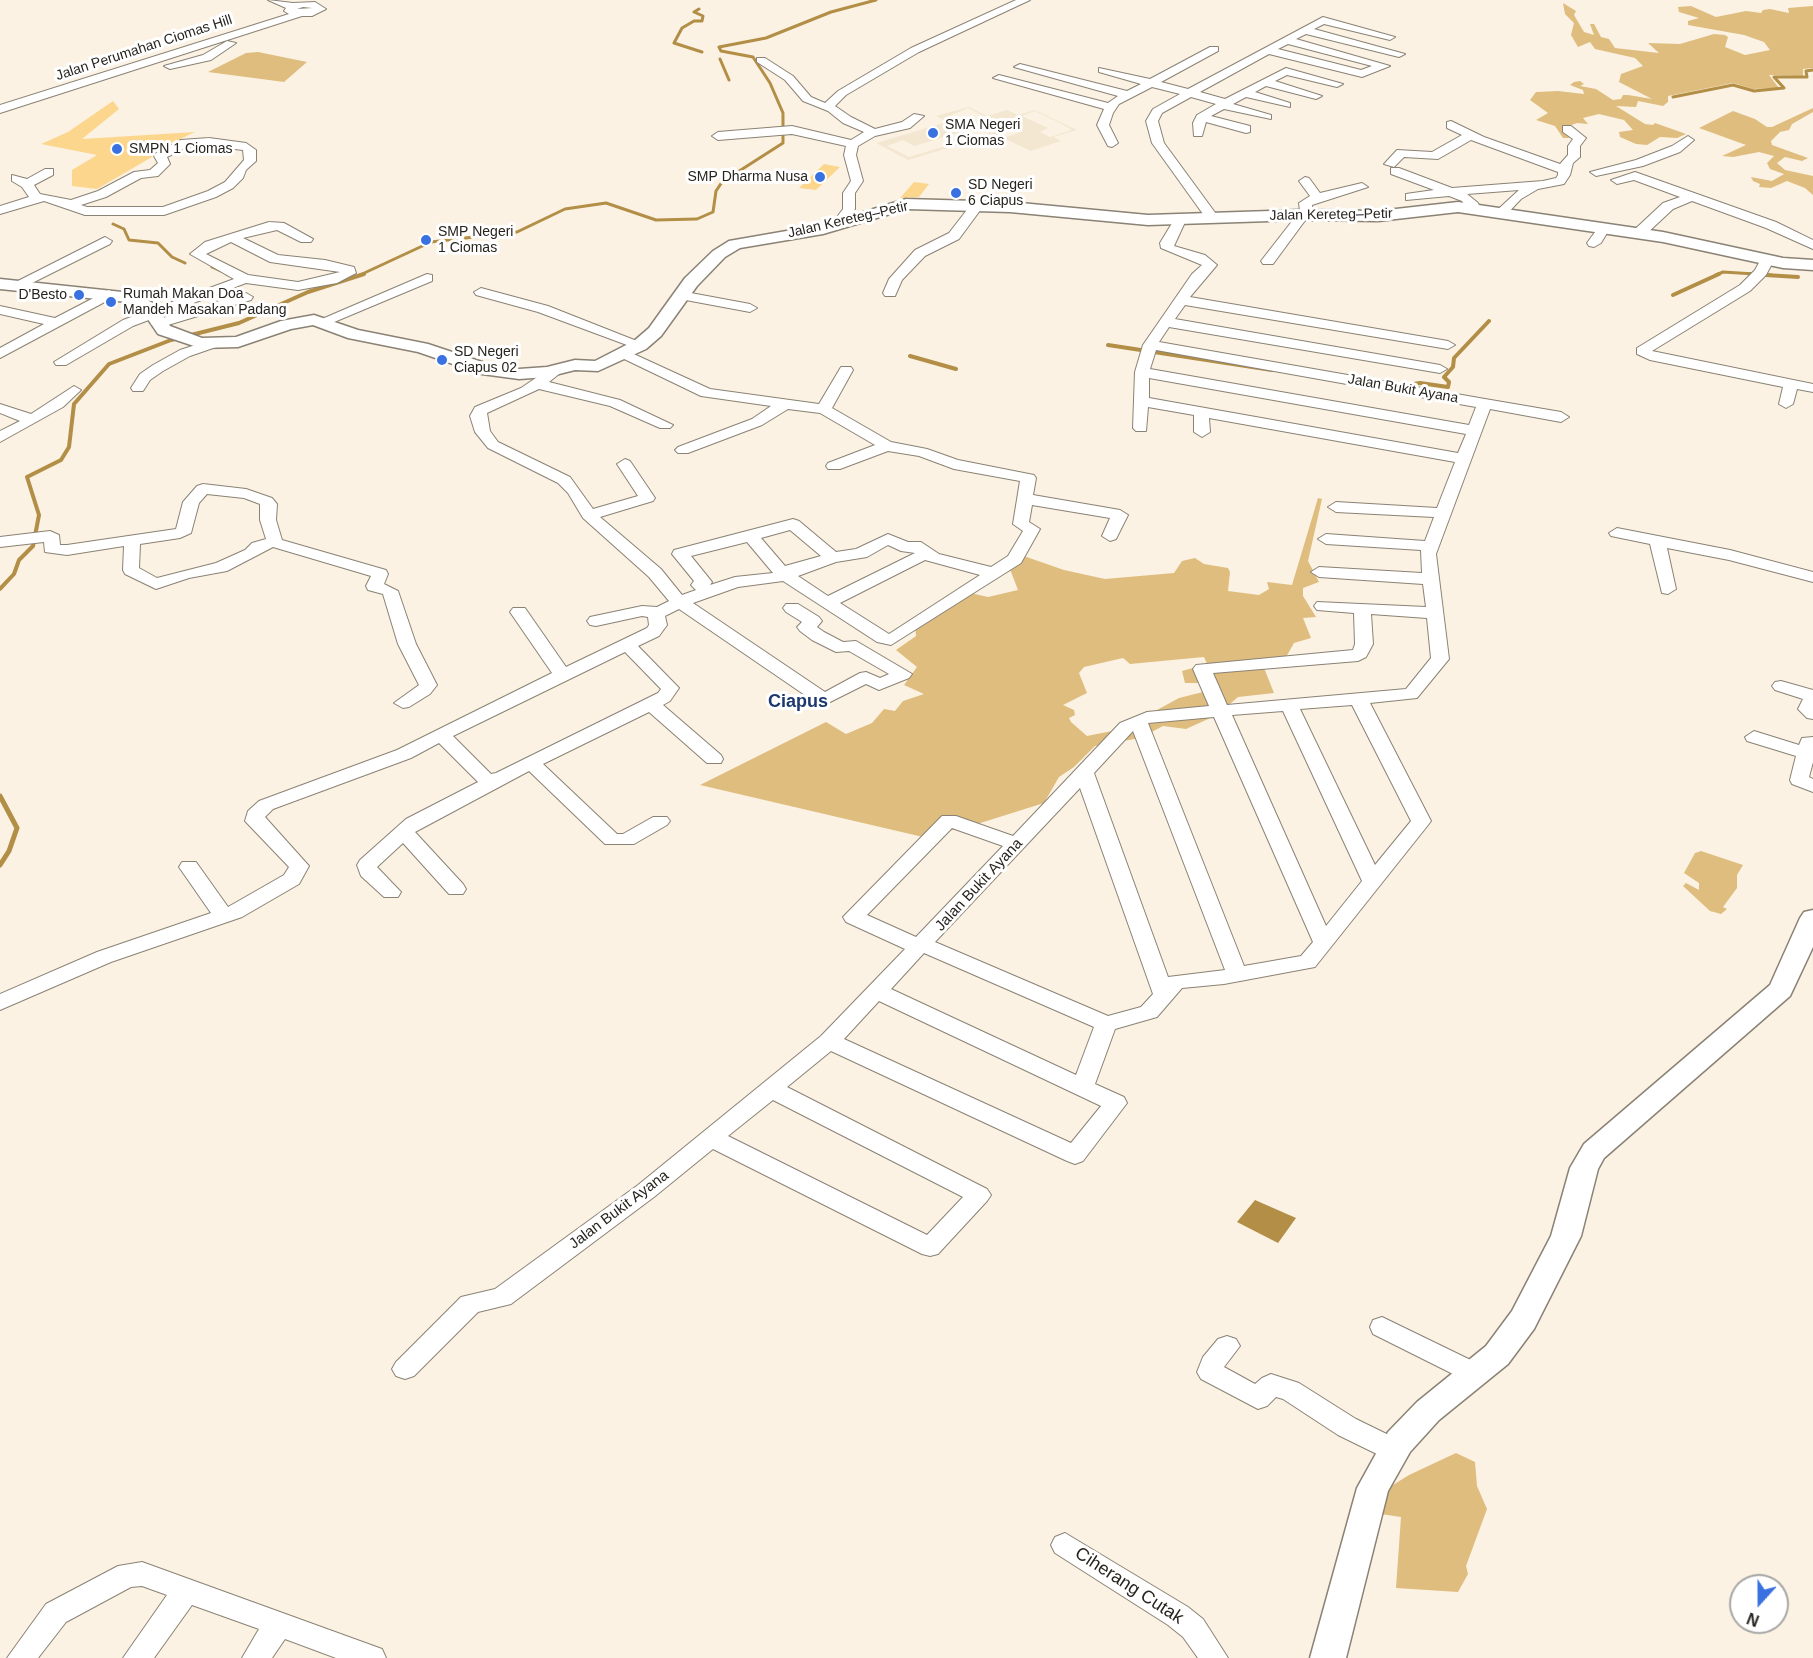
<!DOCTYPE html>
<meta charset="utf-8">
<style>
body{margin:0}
#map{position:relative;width:1813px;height:1658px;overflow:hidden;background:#fbf2e3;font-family:Arial,sans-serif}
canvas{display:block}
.north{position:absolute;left:1729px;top:1574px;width:60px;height:60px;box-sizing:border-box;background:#fff;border:2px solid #a9a7a5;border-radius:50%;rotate:201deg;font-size:16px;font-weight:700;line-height:24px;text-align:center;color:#27241f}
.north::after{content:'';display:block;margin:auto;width:21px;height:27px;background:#3a71e0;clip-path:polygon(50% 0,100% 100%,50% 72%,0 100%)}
</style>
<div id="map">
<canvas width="1813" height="1658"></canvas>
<div class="north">N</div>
</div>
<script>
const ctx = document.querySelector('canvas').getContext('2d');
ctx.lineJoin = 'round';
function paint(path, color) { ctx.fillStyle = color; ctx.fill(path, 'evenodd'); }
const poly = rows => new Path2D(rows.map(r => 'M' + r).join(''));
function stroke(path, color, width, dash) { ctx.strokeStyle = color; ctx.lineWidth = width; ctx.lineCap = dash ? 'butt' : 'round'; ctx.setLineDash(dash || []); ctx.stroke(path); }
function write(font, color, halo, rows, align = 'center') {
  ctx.font = font + ' Arial,sans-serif'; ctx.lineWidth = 6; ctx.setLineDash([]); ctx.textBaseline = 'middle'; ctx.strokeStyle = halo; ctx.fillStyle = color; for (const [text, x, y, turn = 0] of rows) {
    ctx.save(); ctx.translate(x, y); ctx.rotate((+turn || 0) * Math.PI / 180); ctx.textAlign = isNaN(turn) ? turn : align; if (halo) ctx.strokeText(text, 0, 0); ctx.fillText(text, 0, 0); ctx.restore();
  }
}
const built = poly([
 [969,107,987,116,1007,110,1018,115,1035,110,1077,130,1053,137,1061,141,1031,151,995,134,908,160,876,143,947,122,936,116],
 [968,108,991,120,965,128,945,118],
 [1035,111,1062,124,1072,130,1050,137,1040,132,1048,128,1022,116],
 [995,122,1019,133,1007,137,997,131,909,157,887,146,903,140,914,146]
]);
const green = poly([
 [1563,3,1576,11,1574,15,1584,32,1594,35,1590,24,1594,24,1601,37,1609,39,1615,48,1659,53,1648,43,1680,44,1714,34,1725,35,1728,37,1725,47,1745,55,1770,50,1764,42,1744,35,1688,25,1688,21,1699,18,1679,12,1678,7,1691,6,1716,17,1746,11,1761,13,1763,10,1770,9,1789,13,1788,8,1813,6,1813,68,1803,69,1803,76,1769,75,1779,88,1753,89,1733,83,1668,96,1668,102,1663,106,1638,101,1636,107,1616,106,1645,124,1653,125,1655,123,1686,134,1677,138,1660,137,1647,145,1636,144,1620,137,1619,132,1633,130,1624,120,1599,114,1583,118,1588,124,1577,123,1563,128,1569,138,1563,138,1555,126,1536,120,1548,113,1530,100,1536,92,1558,91,1584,94,1583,90,1570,85,1574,82,1580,81,1584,84,1580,86,1596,89,1613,100,1621,99,1623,95,1628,95,1652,99,1619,82,1621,74,1643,66,1635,58,1595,49,1590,42,1578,47,1571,35,1574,23,1565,14],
 [258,52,307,62,284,82,208,72,246,53],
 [1813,108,1813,112,1792,124,1789,130,1780,132,1771,141,1772,145,1808,158,1802,161,1785,157,1777,163,1785,170,1813,176,1813,195,1805,188,1787,181,1771,188,1759,187,1760,184,1753,181,1751,177,1772,181,1784,174,1770,169,1767,163,1774,156,1759,152,1733,157,1722,156,1746,145,1699,128,1733,111,1755,119,1767,127,1772,127],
 [1318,498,1322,499,1308,561,1319,582,1303,588,1303,596,1316,617,1303,618,1311,638,1294,643,1285,659,1260,658,1274,693,1238,697,1217,715,1186,729,1163,726,1140,738,1095,746,1074,767,1059,777,1044,803,974,825,923,837,700,785,826,722,846,734,872,723,884,709,895,711,903,701,924,694,904,685,917,667,896,650,916,636,915,623,948,595,962,591,988,597,1018,590,1008,564,1015,553,1064,570,1105,579,1174,573,1182,561,1195,558,1204,564,1228,568,1230,572,1228,591,1259,595,1269,589,1267,582,1292,585],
 [1204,657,1207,664,1182,671,1185,683,1203,683,1211,690,1179,698,1122,729,1087,736,1071,722,1069,718,1075,715,1074,710,1063,705,1087,693,1079,673,1084,667,1123,658,1130,664],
 [1701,851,1743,865,1737,875,1737,888,1723,907,1727,909,1721,914,1710,911,1683,886,1686,883,1699,890,1699,883,1684,873,1695,853],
 [1456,1453,1475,1462,1477,1486,1487,1509,1466,1566,1468,1574,1458,1592,1396,1588,1401,1517,1374,1513,1380,1493,1409,1475]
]);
const water = poly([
 [1255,1200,1296,1218,1278,1243,1237,1222]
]);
const streamFar2 = poly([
 [699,9,694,12,703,16,702,21,694,21,682,28,674,43,702,52],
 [720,59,729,80],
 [1673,97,1733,85,1754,91,1784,88,1774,77,1807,77,1806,71,1813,70],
 [113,224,124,229,129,240,158,243,172,257,185,263],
 [212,267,230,275],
 [360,275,431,242,517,232,565,209,606,203,656,220,697,219,713,212,716,191,722,182,783,143,783,113,770,83,753,57,721,51,719,47,766,38,831,12,876,0],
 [1716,275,1723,272,1771,275]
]);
const streamFar1 = poly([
 [227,274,232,276],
 [1749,274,1798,277],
 [1673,295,1719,274],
 [1108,345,1272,370],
 [910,356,956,369],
 [1400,386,1420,383,1448,387,1449,382,1444,377,1453,367,1454,358,1489,321],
 [0,589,14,574,19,560,33,546,39,515,27,477,61,460,69,447,74,404,109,364,171,340,239,323,308,292,364,274]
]);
const stream = poly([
 [0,796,17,828,9,851,0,865]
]);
const building = poly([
 [113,101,119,109,82,139,195,132,155,151,152,157,97,189,72,186,72,170,97,155,41,144,68,132],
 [824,164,840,167,816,190,799,188],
 [914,182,929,184,919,197,900,198]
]);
const minor = poly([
 [268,0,293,3,315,2,326,9,312,16,302,16,0,113,0,105,289,14,284,11,286,8,268,0],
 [303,7,312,8,313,8,297,9,303,7],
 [1016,0,1030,0,919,52,846,95,835,106,851,117,875,129,902,122,914,114,924,116,910,128,875,136,858,146,856,155,863,181,855,193,855,209,842,228,832,228,831,225,843,209,843,193,851,181,844,155,846,146,792,134,718,140,712,136,718,132,792,126,851,140,864,132,843,123,828,111,803,101,785,80,757,62,757,58,765,58,793,76,811,97,825,103,838,91,911,48,1016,0],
 [1323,17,1395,37,1390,40,1324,24,1314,29,1405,54,1399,57,1306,34,1296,39,1390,66,1362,77,1269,54,1200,92,1225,99,1286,68,1343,84,1337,87,1287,75,1275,81,1322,96,1316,99,1266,86,1255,92,1290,103,1290,107,1246,97,1233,104,1271,115,1271,119,1224,109,1211,116,1250,126,1250,132,1246,133,1206,122,1202,136,1194,136,1193,123,1197,115,1216,104,1191,97,1162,113,1158,121,1164,143,1219,218,1213,222,1208,221,1152,143,1146,121,1153,109,1180,94,1152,87,1119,104,1113,113,1109,125,1118,143,1112,147,1108,146,1097,125,1104,109,993,78,999,75,1108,103,1118,96,1014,67,1020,64,1127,91,1141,84,1099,72,1099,68,1150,79,1210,47,1218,47,1218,51,1161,82,1188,89,1323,17],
 [1288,44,1372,66,1361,70,1278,49,1288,44],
 [227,41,236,43,211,60,170,69,164,66,203,55,227,41],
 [1451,121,1484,137,1560,164,1568,155,1568,146,1573,139,1563,132,1563,126,1571,126,1586,138,1580,146,1580,157,1573,163,1570,175,1564,184,1538,189,1521,199,1505,216,1495,216,1494,213,1519,190,1467,194,1478,203,1480,208,1474,212,1469,211,1462,201,1449,196,1406,200,1406,194,1434,190,1391,174,1391,168,1399,168,1452,188,1543,181,1556,178,1558,175,1558,172,1471,140,1438,159,1404,157,1394,167,1384,164,1397,150,1432,152,1462,135,1447,128,1447,122,1451,121],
 [1688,136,1694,140,1680,152,1643,166,1596,176,1590,172,1636,160,1672,146,1688,136],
 [209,138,246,143,256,150,256,161,246,170,243,178,233,188,216,197,164,215,85,215,44,201,0,214,0,206,29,197,22,187,12,181,12,175,27,179,45,169,53,169,53,175,34,185,40,194,71,200,98,191,134,172,150,170,158,163,154,156,156,153,181,140,209,138],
 [209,146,243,150,244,160,225,182,208,191,163,207,87,207,81,205,106,197,141,178,158,176,170,164,167,157,187,147,209,146],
 [1635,172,1776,222,1813,240,1813,249,1766,228,1692,201,1673,209,1643,237,1633,237,1633,231,1663,203,1680,197,1634,180,1617,184,1611,180,1635,172],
 [1305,177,1309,178,1320,193,1362,183,1368,187,1312,205,1312,211,1273,264,1263,264,1261,261,1300,211,1299,203,1310,196,1299,181,1305,177],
 [978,201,984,205,959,239,925,256,902,280,895,296,885,296,883,293,889,279,915,250,949,233,973,202,978,201],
 [1180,216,1186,220,1174,246,1205,255,1217,265,1190,297,1448,341,1455,345,1448,349,1185,305,1175,319,1440,365,1447,369,1440,373,1169,327,1159,342,1485,399,1561,412,1569,417,1561,422,1490,409,1436,554,1449,659,1417,698,1370,703,1431,821,1428,825,1315,967,1224,984,1182,988,1157,1017,1115,1029,1095,1084,1124,1097,1127,1103,1083,1161,1075,1164,1067,1161,831,1051,787,1087,987,1189,991,1195,987,1201,938,1254,930,1256,922,1254,713,1149,654,1197,511,1304,478,1312,414,1376,405,1379,396,1376,392,1369,396,1362,461,1297,495,1289,638,1185,821,1036,905,949,846,922,843,917,942,816,956,816,1013,836,1120,723,1147,712,1209,706,1193,669,1196,665,1353,650,1355,644,1354,613,1317,610,1314,606,1317,602,1426,607,1423,584,1319,577,1311,572,1319,567,1422,573,1421,550,1326,544,1318,539,1326,534,1425,541,1434,517,1336,512,1328,507,1336,502,1437,508,1455,462,1209,418,1210,432,1202,437,1194,432,1194,415,1148,407,1146,431,1136,431,1133,428,1135,372,1143,345,1192,274,1202,265,1161,248,1160,243,1174,220,1180,216],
 [1156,350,1476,407,1469,425,1150,369,1156,350],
 [1149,378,1466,434,1458,453,1149,398,1149,378],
 [1371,614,1427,618,1431,658,1406,689,1227,705,1213,673,1358,661,1366,657,1373,644,1371,614],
 [1352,705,1411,821,1375,865,1300,709,1352,705],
 [1283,711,1362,881,1326,926,1232,715,1283,711],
 [1214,717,1313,942,1301,956,1244,966,1148,723,1214,717],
 [1133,731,1225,970,1168,977,1094,773,1133,731],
 [1080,788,1153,994,1141,1007,1108,1016,935,942,1080,788],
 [952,828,1003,846,916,937,867,915,952,828],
 [924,953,1094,1027,1076,1075,891,989,924,953],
 [879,1001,1101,1106,1071,1143,844,1039,879,1001],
 [773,1100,963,1197,927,1235,728,1136,773,1100],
 [269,222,284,223,313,239,311,242,301,242,277,230,243,238,278,255,325,260,354,267,356,273,337,283,298,290,246,283,133,326,66,365,56,365,54,362,123,320,234,279,190,254,205,242,269,222],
 [231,242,270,262,340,272,298,282,248,275,206,254,231,242],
 [1604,224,1610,228,1601,243,1594,247,1589,246,1587,243,1598,228,1604,224],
 [105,237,112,241,110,244,20,289,15,290,8,286,105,237],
 [1767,256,1774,260,1766,275,1750,291,1652,351,1813,384,1813,392,1797,389,1793,404,1786,408,1779,404,1783,387,1650,360,1637,354,1637,348,1740,285,1755,270,1762,257,1767,256],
 [427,274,432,275,432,281,327,325,317,325,315,322,427,274],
 [481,288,548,306,647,345,640,349,635,348,538,312,476,295,474,292,481,288],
 [109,290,116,294,114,297,0,358,0,348,44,324,0,314,0,306,55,318,109,290],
 [680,291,750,304,757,308,750,312,675,298,675,292,680,291],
 [246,293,253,297,251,300,158,328,151,324,153,321,246,293],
 [211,340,216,341,216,347,190,356,163,371,150,380,143,391,133,391,131,388,140,374,153,365,180,350,211,340],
 [625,350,710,389,819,404,841,367,851,367,853,370,832,408,891,442,927,449,958,460,1034,475,1036,478,1033,495,1120,510,1128,515,1116,539,1110,541,1102,536,1110,518,1032,505,1029,522,1040,529,1021,563,891,645,877,642,783,581,738,587,693,603,825,692,860,673,866,672,880,678,889,674,849,651,836,652,812,640,800,631,797,627,802,622,786,612,783,608,786,604,798,604,819,617,822,621,817,627,824,632,843,642,856,641,912,674,909,678,879,690,866,684,824,705,818,704,679,609,665,616,667,625,659,636,638,646,679,688,670,701,663,705,721,755,723,759,721,763,707,763,649,712,543,764,617,834,623,834,653,817,667,817,670,821,667,825,634,844,605,844,529,771,415,832,463,884,466,889,463,894,449,894,403,843,377,867,401,892,398,897,384,897,361,876,357,865,360,860,406,819,478,782,439,743,411,758,273,809,265,817,309,866,299,884,242,917,111,962,0,1010,0,994,97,952,211,913,179,867,182,862,196,862,228,907,284,875,289,867,245,821,248,811,259,801,397,750,552,673,510,612,513,608,525,608,566,667,647,628,649,625,648,617,642,616,596,626,590,625,587,621,590,617,642,606,657,607,669,601,649,577,583,518,568,493,558,483,488,448,475,432,470,416,475,407,521,388,552,367,562,367,564,370,549,382,620,400,673,425,670,428,660,428,610,406,539,389,487,413,490,431,498,442,570,477,593,509,638,496,617,464,625,459,630,461,655,498,653,501,600,517,661,569,682,595,696,590,691,585,694,581,672,554,674,550,793,519,799,521,836,552,856,549,888,534,908,542,921,542,939,554,991,567,1008,556,1023,531,1013,524,1020,481,954,469,919,456,888,451,840,469,828,469,826,466,828,463,875,445,820,413,788,409,762,425,688,453,678,453,675,450,678,447,752,419,771,406,701,396,620,357,618,354,620,351,625,350],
 [790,530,821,556,785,566,761,538,790,530],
 [747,542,773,573,735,577,710,585,712,582,691,556,747,542],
 [888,545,901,551,915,553,828,596,798,576,836,562,867,557,888,545],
 [925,560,980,575,889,634,840,603,925,560],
 [625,652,661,689,658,693,496,773,491,774,453,736,625,652],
 [74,386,81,390,63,407,0,442,0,431,20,421,0,413,0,404,31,414,74,386],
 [203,484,246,489,272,498,277,504,276,520,282,540,386,570,388,574,384,584,398,591,416,644,437,685,430,694,409,707,403,708,394,703,419,685,398,644,383,594,368,590,366,586,371,576,273,547,227,571,189,578,156,589,125,574,123,570,124,546,67,555,45,552,44,542,0,547,0,537,50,531,59,535,60,545,67,545,176,529,183,502,197,486,203,484],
 [207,494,244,498,260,504,260,520,266,539,252,543,245,550,216,563,157,578,139,568,140,544,180,538,191,533,199,503,207,494],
 [1617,528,1730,550,1813,572,1813,582,1729,560,1667,548,1676,589,1668,594,1662,593,1650,544,1611,536,1609,533,1617,528],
 [1781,681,1813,690,1813,719,1807,718,1798,709,1803,699,1775,690,1772,686,1775,682,1781,681],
 [1754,731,1799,745,1802,738,1813,737,1813,762,1809,777,1813,779,1813,792,1792,784,1790,780,1796,756,1747,741,1745,737,1754,731],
 [1382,1317,1485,1367,1489,1374,1485,1381,1476,1384,1467,1381,1373,1334,1370,1327,1373,1320,1382,1317],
 [1227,1336,1236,1339,1240,1346,1224,1367,1255,1384,1262,1378,1271,1374,1299,1383,1356,1419,1403,1442,1407,1450,1403,1458,1394,1461,1385,1458,1338,1435,1283,1399,1276,1397,1267,1406,1258,1409,1201,1379,1197,1372,1203,1357,1218,1339,1227,1336],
 [1065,1533,1188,1607,1203,1619,1228,1658,1198,1658,1183,1637,1168,1625,1055,1553,1051,1545,1055,1537,1065,1533],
 [142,1562,382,1649,386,1658,336,1658,285,1639,272,1658,242,1658,259,1629,192,1605,154,1658,123,1658,167,1595,142,1586,131,1587,66,1622,38,1658,7,1658,46,1604,118,1566,142,1562]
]);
const tertiary = poly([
 [906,199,1010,202,1148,215,1301,210,1378,211,1458,202,1663,232,1783,258,1813,260,1813,270,1783,268,1663,242,1458,212,1378,221,1301,220,1148,225,1010,212,907,209,823,234,740,248,725,257,697,286,661,336,646,349,598,371,575,370,547,377,519,379,482,374,418,352,348,338,313,325,291,329,238,347,200,348,158,334,143,312,127,302,0,289,0,279,132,293,155,304,170,326,202,338,236,337,281,321,314,315,358,330,428,344,491,365,519,369,547,367,575,360,595,361,634,341,649,328,685,278,713,251,729,241,821,225,906,199],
 [1813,910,1813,947,1790,996,1604,1158,1598,1169,1581,1236,1534,1329,1508,1364,1439,1420,1410,1452,1388,1491,1346,1658,1310,1658,1357,1488,1388,1432,1417,1402,1486,1346,1512,1311,1551,1236,1570,1168,1584,1144,1770,985,1800,918,1804,912,1813,910]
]);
const markers = [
 [933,133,6,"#3a71e0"],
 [117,149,6,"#3a71e0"],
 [820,177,6,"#3a71e0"],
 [956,193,6,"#3a71e0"],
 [426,240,6,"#3a71e0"],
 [79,295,6,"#3a71e0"],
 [111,302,6,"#3a71e0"],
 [442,360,6,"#3a71e0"]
];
const farStreetnames = [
 ["Jalan Perumahan Ciomas Hill",144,48,-18],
 ["Jalan Kereteg–Petir",1331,215,-1],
 ["Jalan Kereteg–Petir",848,220,-13],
 ["Jalan Bukit Ayana",1403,389,10]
];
const farPoinames = [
 ["SMA Negeri",945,125],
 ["1 Ciomas",945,141],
 ["SMPN 1 Ciomas",129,149],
 ["SMP Dharma Nusa",808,177,"right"],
 ["SD Negeri",968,185],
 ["6 Ciapus",968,201],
 ["SMP Negeri",438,232],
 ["1 Ciomas",438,248],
 ["Rumah Makan Doa",123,294],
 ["Mandeh Masakan Padang",123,310],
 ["D'Besto",67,295,"right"],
 ["SD Negeri",454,352],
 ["Ciapus 02",454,368]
];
const streetNames = [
 ["Jalan Bukit Ayana",979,885,-47],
 ["Jalan Bukit Ayana",619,1210,-37]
];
const quarterNames = [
 ["Ciapus",798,702]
];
const nearStreetnames = [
 ["Ciherang Cutak",1129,1586,33]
];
paint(built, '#f3e7d1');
paint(green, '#dfbd7e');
paint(water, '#b28e46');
stroke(streamFar2, '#b28e46', 3);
stroke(streamFar1, '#b28e46', 4);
stroke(stream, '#b28e46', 5);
paint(building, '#fdd68d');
stroke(minor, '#8a8274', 2);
stroke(tertiary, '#8a8274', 3);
paint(minor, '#fff');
paint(tertiary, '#fff');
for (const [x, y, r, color] of markers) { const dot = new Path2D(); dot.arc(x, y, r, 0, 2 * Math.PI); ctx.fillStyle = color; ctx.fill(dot); stroke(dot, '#fff', 2); }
write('14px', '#27241f', '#fff', farStreetnames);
write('14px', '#27241f', '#fff', farPoinames, 'left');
write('15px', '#27241f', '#fff', streetNames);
write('bold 18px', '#1d386e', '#fff', quarterNames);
write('18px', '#27241f', '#fff', nearStreetnames);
</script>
